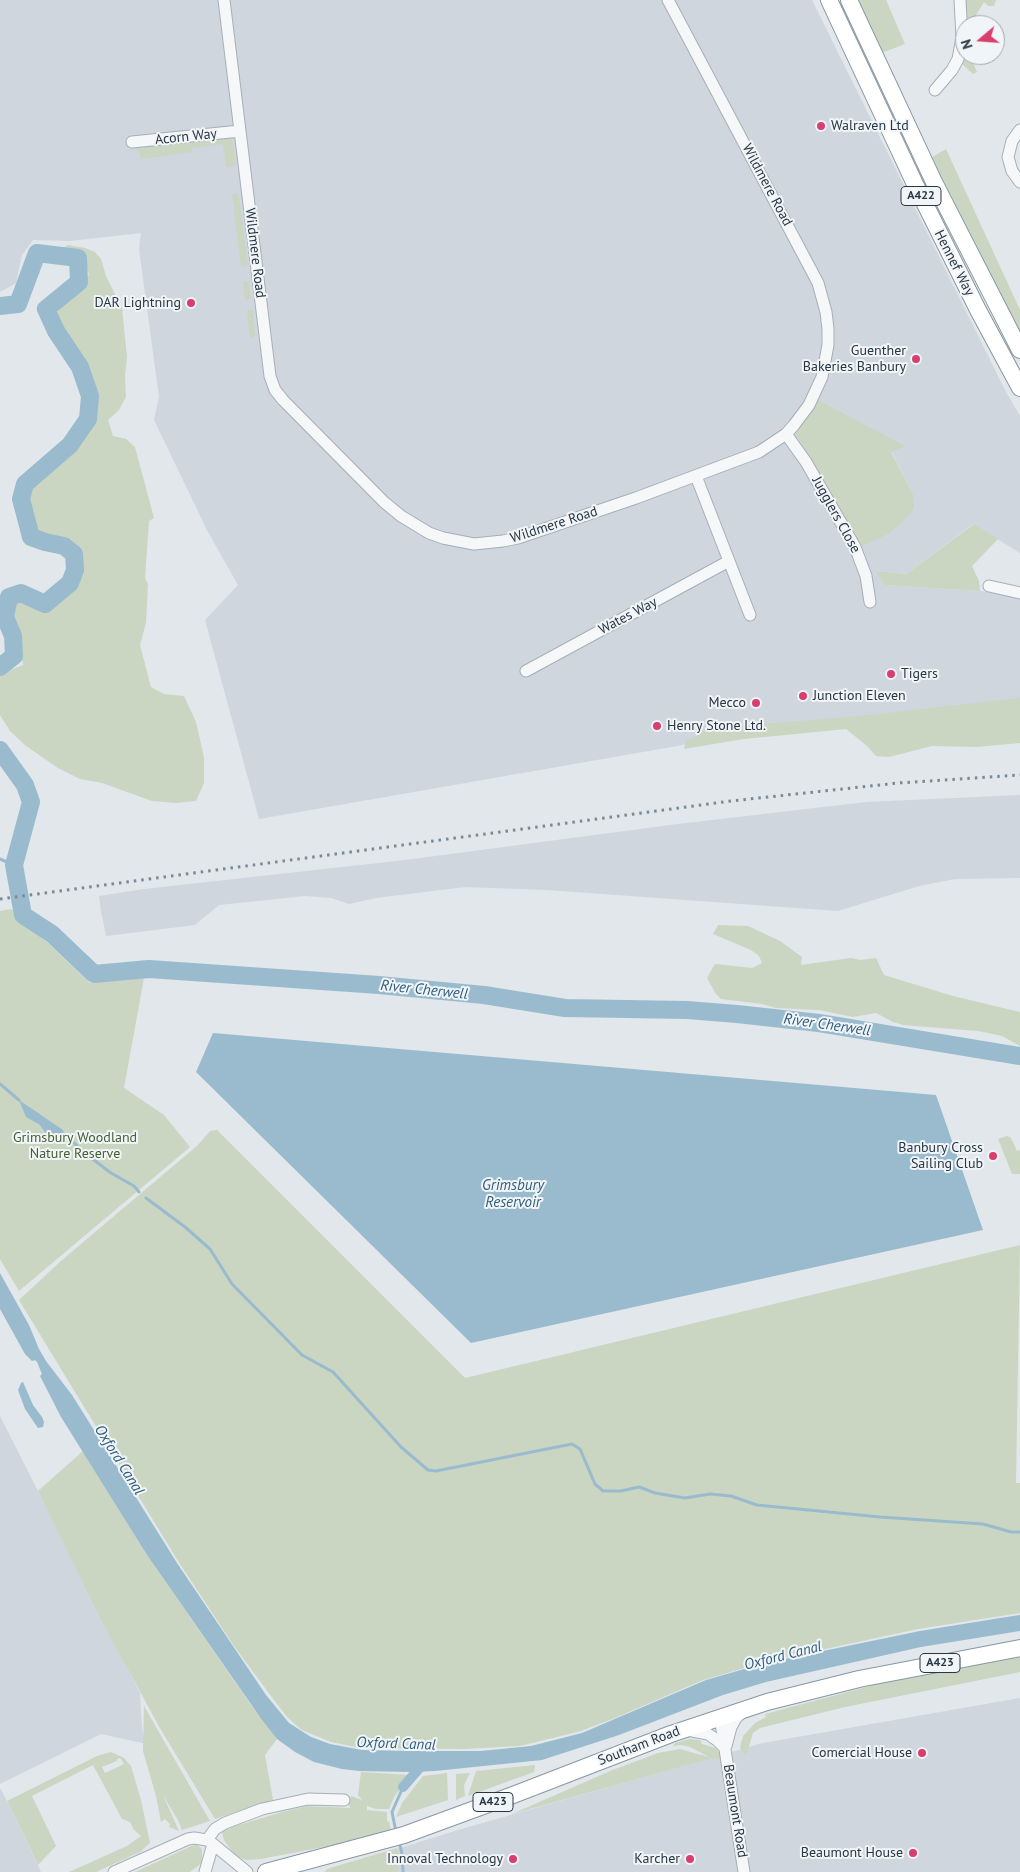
<!DOCTYPE html>
<style>
body{margin:0}
#map{position:relative;width:1020px;height:1872px;overflow:hidden;background:#e1e7eb;font-family:"PT Sans",sans-serif}
canvas{display:block}
.north{position:absolute;left:955px;top:15px;width:50px;height:50px;box-sizing:border-box;background:#f1f5f8;border:1px solid #a1a9b0;border-radius:50%;rotate:252deg;font-size:14px;font-weight:700;line-height:20px;text-align:center;color:#283744}
.north::after{content:'';display:block;margin:auto;width:18px;height:22px;background:#d93e6e;clip-path:polygon(50% 0,100% 100%,50% 72%,0 100%)}
</style>
<div id="map">
<canvas width="1020" height="1872"></canvas>
<div class="north">N</div>
</div>
<script>
const ctx = document.querySelector('canvas').getContext('2d');
ctx.lineJoin = 'round';
function paint(path, color) { ctx.fillStyle = color; ctx.fill(path, 'evenodd'); }
const poly = rows => new Path2D(rows.map(r => 'M' + r).join(''));
function stroke(path, color, width, dash) { ctx.strokeStyle = color; ctx.lineWidth = width; ctx.lineCap = dash ? 'butt' : 'round'; ctx.setLineDash(dash || []); ctx.stroke(path); }
function write(font, color, halo, rows, align = 'center') {
  ctx.font = font + ' "PT Sans",sans-serif'; ctx.lineWidth = 4; ctx.setLineDash([]); ctx.textBaseline = 'middle'; ctx.strokeStyle = halo; ctx.fillStyle = color; for (const [text, x, y, turn = 0] of rows) {
    ctx.save(); ctx.translate(x, y); ctx.rotate((+turn || 0) * Math.PI / 180); ctx.textAlign = isNaN(turn) ? turn : align; if (halo) ctx.strokeText(text, 0, 0); ctx.fillText(text, 0, 0); ctx.restore();
  }
}
const built = poly([
 [0,0,812,0,1005,390,1020,416,1020,553,973,524,906,574,877,571,884,585,980,591,1020,596,1020,707,706,741,259,819,205,620,238,585,208,532,154,420,159,397,139,249,141,233,70,241,33,240,22,255,16,283,0,292],
 [818,401,904,446,891,451,913,494],
 [1020,795,1020,878,955,879,919,886,838,911,547,890,465,887,376,898,349,904,331,898,305,896,219,905,195,925,106,936,101,911,99,896,144,889,405,860,678,824,866,802],
 [0,1416,140,1693,142,1730,147,1744,101,1734,0,1784],
 [1020,1698,1020,1872,323,1872,458,1830,763,1743],
 [0,1788,7,1801,41,1872,0,1872]
]);
const green = poly([
 [856,0,886,0,905,44,879,54],
 [966,0,996,0,994,6,988,6,984,2,976,15,980,25,967,25],
 [965,55,977,55,978,62,973,63,977,72,973,74,962,64],
 [229,136,232,138,236,163,234,166,229,168,229,166,226,167,223,144,192,148,192,152,141,159,139,152,134,147],
 [946,149,1020,310,1020,336,929,159],
 [232,194,238,194,239,197,248,265,241,267],
 [68,245,85,248,95,252,101,259,106,276,122,308,127,357,125,375,126,397,119,410,108,420,113,436,126,439,135,447,154,518,149,521,145,578,148,584,146,623,140,645,151,687,164,694,184,696,196,722,204,757,204,783,196,801,176,803,152,801,102,783,80,779,58,768,26,746,10,731,0,715,0,674,23,665,17,632,10,615,11,608,21,598,28,601,41,612,48,609,68,590,77,572,79,559,75,551,59,541,35,534,30,524,31,514,28,497,33,483,54,470,78,448,90,419,93,388,87,370,75,346,67,338,61,327,57,312,82,287,89,274,78,254,61,249],
 [243,281,249,281,251,299,245,301],
 [247,310,253,310,255,336,252,337,250,338],
 [818,400,905,446,891,452,913,494,914,508,903,522,888,534,862,546,795,433],
 [974,524,998,539,972,566,979,581,980,591,884,585,876,571,906,574],
 [1020,698,1020,743,976,747,932,746,889,757,876,756,867,746,846,729,744,739,684,749,686,740,697,737,698,732,709,732,710,729,726,727,861,716],
 [12,909,90,983,144,978,124,1088,164,1115,190,1147,19,1291,0,1259,0,911],
 [718,925,748,926,780,941,802,957,801,965,851,958,860,960,876,958,884,975,953,996,1020,1012,1020,1046,1002,1036,978,1031,903,1025,893,1022,876,1013,853,1017,819,1010,776,1008,762,1004,721,999,716,994,707,978,715,964,752,968,762,963,759,956,751,950,713,934],
 [217,1130,465,1378,1020,1245,1016,1483,1020,1483,1020,1613,918,1629,765,1662,703,1680,615,1718,581,1731,520,1746,464,1749,361,1748,331,1742,302,1730,288,1718,274,1700,234,1646,178,1561,19,1300,62,1260,197,1146,210,1131],
 [1007,1136,1011,1138,1017,1151,1020,1150,1020,1174,1012,1174,998,1139],
 [83,1451,147,1555,253,1708,277,1739,265,1755,273,1800,215,1819,161,1730,101,1620,38,1491],
 [1020,1655,1020,1672,845,1707,760,1728,753,1733,748,1750,744,1755,740,1747,743,1736,755,1723,766,1717,765,1714,900,1678],
 [144,1706,210,1821,182,1830,179,1822,163,1795,179,1831,169,1827,170,1824,165,1819,161,1822,156,1796,143,1751],
 [690,1739,700,1740,702,1744,716,1748,721,1755,721,1759,712,1758,512,1814,610,1771,658,1753,680,1749,709,1757,690,1747,681,1745,673,1746,675,1743],
 [111,1752,124,1758,131,1766,141,1800,150,1843,140,1852,96,1872,69,1872,127,1846,141,1836,134,1830,130,1822,122,1819,93,1765,32,1796,56,1846,38,1865,7,1801,97,1756],
 [120,1758,124,1764,105,1773,102,1767,117,1761,117,1759],
 [535,1765,534,1772,468,1796,476,1771],
 [361,1772,410,1775,394,1797,389,1809,376,1809,367,1806,367,1810,387,1812,387,1822,389,1821,391,1831,334,1845,261,1859,246,1860,235,1856,224,1840,222,1832,232,1827,282,1812,307,1806,350,1808,349,1805,351,1796,362,1800,358,1795],
 [447,1773,448,1800,396,1817,402,1803,423,1776],
 [470,1773,464,1785,465,1796,456,1800,456,1774],
 [196,1844,202,1849,202,1863,190,1872,135,1872],
 [397,1848,400,1856,398,1872,325,1872,327,1869]
]);
const water = poly([
 [213,1033,936,1095,983,1230,471,1343,196,1072],
 [19,1100,63,1130,64,1134,59,1141,50,1140,40,1125,26,1117],
 [0,1273,29,1325,39,1349,46,1361,72,1395,177,1563,266,1695,289,1723,311,1737,330,1744,362,1750,413,1751,481,1751,531,1746,582,1733,706,1680,765,1663,920,1631,1000,1618,1020,1615,1020,1631,921,1647,766,1682,723,1695,619,1735,542,1760,435,1771,411,1772,359,1771,342,1769,314,1762,295,1752,277,1739,262,1720,147,1555,61,1417,40,1376,42,1374,37,1362,35,1360,32,1361,25,1354,0,1309],
 [23,1382,33,1405,42,1417,44,1422,43,1427,38,1428,25,1409,18,1390,21,1383]
]);
const stream = poly([
 [0,859,14,865],
 [0,1084,19,1100],
 [64,1134,86,1154,111,1173,134,1186,139,1192],
 [146,1198,185,1227,210,1249,232,1284,302,1355,333,1372,401,1447,428,1470,436,1471,572,1444,580,1449,595,1484,603,1491,621,1491,639,1487,655,1493,685,1498,710,1494,731,1496,757,1505,880,1517,983,1524,1011,1532,1020,1532],
 [396,1832,392,1812,403,1787],
 [399,1841,402,1854,403,1872]
]);
const canal = poly([
 [403,1787,423,1764]
]);
const river = poly([
 [0,306,18,304,37,253,78,258,79,282,46,309,56,331,80,367,90,396,88,419,70,445,25,484,21,499,31,537,45,542,64,546,74,554,75,570,70,583,45,604,21,593,9,597,5,617,13,636,14,656,0,667],
 [0,750,25,785,31,802,14,865,23,915,52,934,94,974,149,969,379,985,484,995,565,1008,687,1010,737,1014,819,1023,1020,1056]
]);
const minor = poly([
 [224,0,270,376,275,390,283,400,384,502,401,516,429,533,443,538,474,544,503,541,518,538,636,498,759,452,786,434,794,425,809,405,822,377,828,345,828,329,826,312,818,283,668,0],
 [935,90,952,70,958,59,962,38,960,0],
 [1020,130,1012,141,1008,157,1012,171,1020,182],
 [132,142,240,131],
 [786,434,806,462,855,547,866,576,870,602],
 [696,476,750,615],
 [989,586,1020,593],
 [526,671,729,561],
 [720,1717,744,1872],
 [687,1730,708,1734,718,1741,725,1748],
 [726,1746,731,1727,736,1718,745,1710],
 [207,1840,215,1829,225,1823,262,1809,308,1799,344,1800],
 [114,1872,188,1839,194,1838,207,1840,213,1844,247,1872],
 [205,1872,213,1844]
]);
const highway = poly([
 [829,0,914,182,978,310,1020,388],
 [849,0,934,182,1020,350],
 [266,1872,404,1835,513,1795,671,1734,767,1702,859,1679,1020,1648]
]);
const rail = poly([
 [0,899,731,801,898,783,1020,775]
]);
const markers = [
 [821,126,5,"#d93e6e"],
 [191,303,5,"#d93e6e"],
 [916,359,5,"#d93e6e"],
 [891,674,5,"#d93e6e"],
 [803,696,5,"#d93e6e"],
 [756,703,5,"#d93e6e"],
 [657,726,5,"#d93e6e"],
 [993,1156,5,"#d93e6e"],
 [922,1753,5,"#d93e6e"],
 [913,1853,5,"#d93e6e"],
 [513,1859,5,"#d93e6e"],
 [690,1859,5,"#d93e6e"]
];
const shields = [
 [921,196,40],
 [940,1663,40],
 [493,1802,40]
];
const shieldNames = [
 ["A422",921,196],
 ["A423",940,1663],
 ["A423",493,1802]
];
const poiNames = [
 ["Walraven Ltd",831,126,"left"],
 ["DAR Lightning",181,303],
 ["Guenther",906,351],
 ["Bakeries Banbury",906,367],
 ["Tigers",901,674,"left"],
 ["Junction Eleven",813,696,"left"],
 ["Mecco",746,703],
 ["Henry Stone Ltd.",667,726,"left"],
 ["Banbury Cross",983,1148],
 ["Sailing Club",983,1164],
 ["Comercial House",912,1753],
 ["Beaumont House",903,1853],
 ["Innoval Technology",503,1859],
 ["Karcher",680,1859]
];
const streetNames = [
 ["Acorn Way",186,137,-6],
 ["Wildmere Road",767,185,62],
 ["Wildmere Road",255,253,83],
 ["Hennef Way",954,263,63],
 ["Jugglers Close",836,515,61],
 ["Wildmere Road",554,525,-18],
 ["Wates Way",628,616,-28],
 ["Southam Road",639,1746,-21],
 ["Beaumont Road",735,1811,81]
];
const parkNames = [
 ["Grimsbury Woodland",75,1138],
 ["Nature Reserve",75,1154]
];
const waterNames = [
 ["River Cherwell",424,990,6],
 ["River Cherwell",827,1025,8],
 ["Grimsbury",513,1186],
 ["Reservoir",513,1203],
 ["Oxford Canal",119,1460,58],
 ["Oxford Canal",783,1656,-14],
 ["Oxford Canal",396,1744,2]
];
paint(built, '#cfd6dd');
paint(green, '#cad6c2');
paint(water, '#9abbce');
stroke(stream, '#9abbce', 3);
stroke(canal, '#9abbce', 10);
stroke(river, '#9abbce', 18);
stroke(minor, '#a6afb6', 13);
stroke(highway, '#8797a3', 18);
stroke(minor, '#f5f7f9', 11);
stroke(highway, '#fff', 16);
stroke(rail, '#798996', 3, [2.5, 5]);
for (const [x, y, r, color] of markers) { const dot = new Path2D(); dot.arc(x, y, r, 0, 2 * Math.PI); ctx.fillStyle = color; ctx.fill(dot); stroke(dot, '#f1f5f8', 2); }
for (const [x, y, w] of shields) { const box = new Path2D(); box.roundRect(x - w / 2, y - 9.5, w, 19, 4); ctx.fillStyle = '#f1f5f8'; ctx.fill(box); stroke(box, '#283744', 1); }
write('bold 12px', '#283744', null, shieldNames);
write('14px', '#283744', '#f1f5f8', poiNames, 'right');
write('14px', '#283744', '#f1f5f8', streetNames);
write('14px', '#446134', '#f1f5f8', parkNames);
write('italic 15px', '#2f5d7c', '#f1f5f8', waterNames);
</script>
